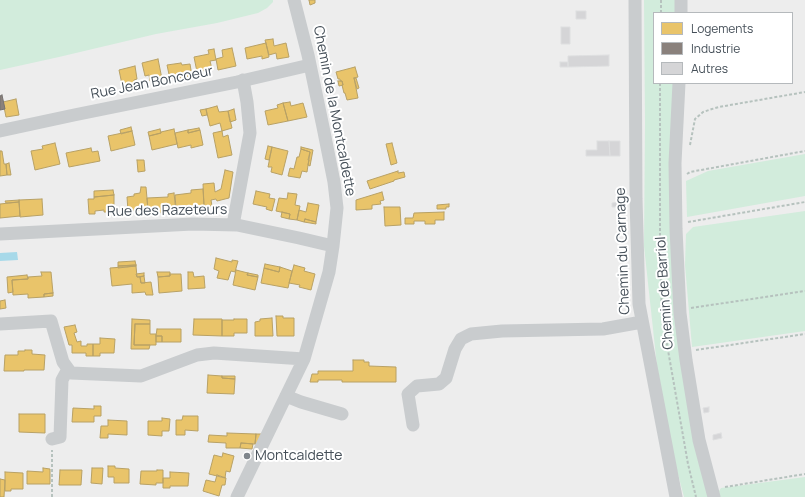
<!DOCTYPE html>
<style>
body{margin:0}
#map{position:relative;width:805px;height:497px;overflow:hidden;background:#ededed;font-family:Manrope,sans-serif}
canvas{display:block}
.legend{position:absolute;left:653px;top:12px;width:140px;height:72px;box-sizing:border-box;background:#fff;border:1px solid #b5b9bc;margin:0;padding:5px 7px;list-style:none;font-size:12px;color:#454f58}
.legend li{display:flex;align-items:center;gap:8px;height:20px}
.legend b{width:20px;border:1px solid #b5b9bc}
</style>
<div id="map">
<canvas width="805" height="497"></canvas>
<ul class="legend">
<li><b style="height:11px;background:#e9c46a"></b>Logements</li>
<li><b style="height:11px;background:#8a817c"></b>Industrie</li>
<li><b style="height:11px;background:#d5d5d7"></b>Autres</li>
</ul>
</div>
<script>
const ctx = document.querySelector('canvas').getContext('2d');
ctx.lineJoin = 'round';
function paint(path, color) { ctx.fillStyle = color; ctx.fill(path, 'evenodd'); }
const poly = rows => new Path2D(rows.map(r => 'M' + r).join(''));
function stroke(path, color, width, dash) { ctx.strokeStyle = color; ctx.lineWidth = width; ctx.lineCap = dash ? 'butt' : 'round'; ctx.setLineDash(dash || []); ctx.stroke(path); }
function write(font, color, halo, rows, align = 'center') {
  ctx.font = font + ' Manrope,sans-serif'; ctx.lineWidth = 4; ctx.setLineDash([]); ctx.textBaseline = 'middle'; ctx.strokeStyle = halo; ctx.fillStyle = color; for (const [text, x, y, turn = 0] of rows) {
    ctx.save(); ctx.translate(x, y); ctx.rotate((+turn || 0) * Math.PI / 180); ctx.textAlign = isNaN(turn) ? turn : align; if (halo) ctx.strokeText(text, 0, 0); ctx.fillText(text, 0, 0); ctx.restore();
  }
}
const green = poly([
 [0,0,273,0,273,2,267,8,258,13,217,23,156,34,59,57,0,70],
 [644,0,675,0,675,13,654,13,654,83,674,83,673,241,711,497,684,497,674,459,657,366,644,246,645,123],
 [805,154,805,196,687,217,686,181,708,171],
 [805,211,805,331,692,347,685,265,686,234,693,227],
 [805,477,805,497,720,497,719,491,721,488]
]);
const water = poly([
 [17,252,18,260,0,261,0,253]
]);
const homes = poly([
 [309,0,315,0,315,3,310,5,309,0],
 [273,39,274,46,286,43,289,57,277,59,276,53,269,55,265,40,273,39],
 [266,43,269,57,262,59,262,56,247,59,245,48,266,43],
 [232,48,236,66,218,70,216,59,223,57,222,50,232,48],
 [214,49,216,60,210,61,212,69,197,72,194,57,209,54,208,50,214,49],
 [158,59,162,79,150,81,149,75,145,76,142,63,158,59],
 [181,63,182,65,190,64,192,76,179,78,179,77,170,79,167,65,181,63],
 [135,66,137,79,134,80,135,86,123,89,119,70,135,66],
 [355,67,358,77,354,78,358,98,347,100,345,93,344,93,342,85,343,85,342,81,340,81,340,79,338,79,336,72,355,67],
 [354,78,356,78,359,88,357,89,354,78],
 [338,81,342,81,343,85,339,86,338,81],
 [16,99,19,115,6,117,3,102,16,99],
 [290,102,291,106,303,103,307,117,288,121,283,103,290,102],
 [283,103,288,121,268,125,265,111,278,108,277,105,283,103],
 [217,106,219,112,228,111,232,128,222,131,220,123,210,126,206,109,217,106],
 [206,109,207,115,202,116,200,110,206,109],
 [234,109,236,120,230,122,228,111,234,109],
 [131,127,132,131,121,134,120,130,131,127],
 [199,128,200,130,188,133,188,130,199,128],
 [160,129,161,133,149,136,148,132,160,129],
 [174,129,177,144,152,150,149,136,161,133,161,132,174,129],
 [188,130,188,133,200,130,203,145,191,148,191,145,178,148,175,133,188,130],
 [132,131,135,145,111,151,108,136,132,131],
 [222,131,223,137,228,135,232,155,218,158,213,133,222,131],
 [55,143,60,164,35,170,31,151,43,149,42,146,55,143],
 [392,143,397,163,391,165,386,144,392,143],
 [268,146,272,147,269,160,265,159,268,146],
 [272,147,288,151,282,175,271,172,272,167,268,167,272,147],
 [301,147,313,150,310,166,308,165,309,160,308,160,310,152,301,149,301,147],
 [91,148,92,152,98,151,100,161,69,167,66,153,91,148],
 [301,149,310,152,307,172,302,171,300,178,288,176,290,168,294,169,297,157,299,157,301,149],
 [0,151,2,151,4,164,6,164,7,175,0,176,0,151],
 [137,160,144,160,145,171,138,172,137,160],
 [9,163,11,175,7,175,6,164,9,163],
 [225,170,233,172,229,198,217,201,216,199,211,200,212,206,204,206,203,184,214,183,215,192,221,189,225,170],
 [398,171,398,173,404,172,405,177,394,180,394,181,370,189,367,181,398,171],
 [141,187,146,187,148,210,128,211,127,197,134,196,134,194,140,193,141,187],
 [203,189,204,206,176,208,175,195,191,193,191,190,203,189],
 [113,190,114,195,94,197,94,191,113,190],
 [256,191,270,194,269,198,275,199,272,211,266,209,267,207,253,204,256,191],
 [382,192,384,200,380,201,381,204,372,205,372,209,356,210,356,200,382,192],
 [174,193,176,212,155,213,155,210,148,210,147,198,168,197,168,194,174,193],
 [288,193,297,194,295,205,300,206,297,220,289,219,290,214,276,211,279,198,287,199,288,193],
 [114,195,114,212,104,212,104,210,95,211,95,214,89,214,88,199,94,199,94,197,114,195],
 [42,199,43,215,20,217,19,200,42,199],
 [19,200,19,202,6,203,5,201,19,200],
 [19,202,20,216,0,218,0,204,19,202],
 [308,203,319,205,316,222,305,219,304,222,297,220,299,210,306,212,308,203],
 [449,204,449,207,446,207,446,209,437,209,437,205,449,204],
 [384,207,400,207,401,225,385,226,384,207],
 [282,212,290,214,289,219,281,217,282,212],
 [444,212,444,220,435,220,435,224,425,224,425,221,414,221,414,224,405,224,405,218,413,218,414,213,444,212],
 [305,219,316,222,316,224,304,222,305,219],
 [216,258,232,262,232,260,238,261,235,272,231,271,228,280,217,278,219,271,214,269,216,258],
 [135,261,136,265,118,266,118,262,135,261],
 [265,264,280,267,279,272,264,268,265,264],
 [136,265,136,266,118,268,118,266,136,265],
 [294,265,305,268,304,271,315,274,311,290,299,287,300,285,289,283,294,265],
 [136,266,137,277,140,277,141,283,151,282,153,295,146,295,145,292,132,293,132,284,112,286,110,268,136,266],
 [280,267,292,271,288,288,261,283,264,268,279,272,280,267],
 [236,270,248,273,247,275,258,277,255,290,233,285,236,270],
 [41,272,51,272,53,293,44,294,44,297,28,298,28,294,13,295,12,280,28,279,28,277,42,276,41,272],
 [157,272,170,272,170,276,158,277,157,272],
 [188,272,193,272,194,277,204,276,205,288,188,289,188,272],
 [144,273,144,276,137,277,136,274,144,273],
 [248,273,258,275,258,277,247,275,248,273],
 [170,274,181,274,182,291,159,293,158,277,170,276,170,274],
 [27,275,28,279,12,280,13,292,8,293,7,277,27,275],
 [144,276,145,283,141,283,140,277,144,276],
 [53,293,53,296,44,297,44,294,53,293],
 [5,300,6,308,0,309,0,301,5,300],
 [276,316,283,316,283,318,294,318,294,336,277,336,276,316],
 [272,318,273,336,255,336,255,322,260,321,260,319,272,318],
 [132,319,150,320,150,324,135,324,134,345,150,345,149,349,131,349,132,319],
 [194,319,222,319,222,336,193,335,194,319],
 [234,319,247,319,247,333,234,333,234,336,222,336,222,320,234,320,234,319],
 [135,324,150,324,150,334,156,334,156,345,134,345,135,324],
 [75,325,77,332,74,333,77,342,81,341,81,346,87,346,87,344,93,344,93,356,86,356,86,353,72,353,72,345,69,345,64,327,75,325],
 [157,329,181,329,181,342,162,342,162,336,156,336,157,329],
 [156,336,162,336,162,342,156,342,156,336],
 [100,338,115,339,114,353,100,353,100,356,93,356,93,344,100,344,100,338],
 [25,350,32,350,32,354,45,355,44,370,24,370,24,371,4,371,5,355,18,355,18,351,25,351,25,350],
 [353,360,364,360,364,362,369,362,369,366,396,367,396,382,342,382,342,380,318,380,318,382,310,382,312,374,318,374,318,371,353,371,353,360],
 [208,375,222,376,222,378,235,379,234,394,207,393,208,375],
 [222,376,235,376,235,379,222,378,222,376],
 [94,406,101,406,101,416,94,416,94,422,72,422,73,408,94,409,94,406],
 [19,414,45,414,45,433,19,432,19,414],
 [183,416,198,416,198,431,185,430,185,435,176,435,176,420,182,420,183,416],
 [162,418,170,419,169,431,162,431,162,436,148,435,148,421,162,421,162,418],
 [108,420,127,421,127,435,108,434,108,438,100,438,101,426,108,426,108,420],
 [227,433,256,434,255,444,241,443,240,448,226,448,226,443,208,442,209,435,227,436,227,433],
 [256,434,264,434,259,444,255,444,256,434],
 [241,443,253,444,252,449,240,448,241,443],
 [223,453,234,456,230,472,226,471,225,478,209,474,214,455,222,457,223,453],
 [108,466,115,466,115,468,129,469,129,483,114,483,114,477,108,477,108,466],
 [43,468,50,469,50,484,27,484,27,471,43,472,43,468],
 [92,468,103,468,102,484,91,483,92,468],
 [60,470,82,470,81,485,59,485,60,470],
 [157,470,163,470,163,483,156,483,156,485,140,484,141,471,157,471,157,470],
 [5,472,23,473,23,489,11,489,11,491,5,491,5,472],
 [170,472,189,473,188,486,170,486,170,488,163,488,163,478,170,478,170,472],
 [217,475,226,478,225,485,222,485,219,496,203,491,206,480,215,482,217,475],
 [0,479,5,480,4,497,0,497,0,479]
]);
const industry = poly([
 [2,95,5,109,0,110,0,96,2,95]
]);
const building = poly([
 [576,11,586,11,586,19,576,19,576,11],
 [561,27,570,27,570,44,561,44,561,27],
 [609,55,609,66,568,67,568,56,609,55],
 [560,62,568,62,568,67,560,67,560,62],
 [597,141,609,141,610,156,586,156,586,150,597,150,597,141],
 [609,141,620,141,620,156,610,156,609,141],
 [619,202,619,207,612,207,612,203,619,202],
 [709,407,709,412,704,413,703,408,709,407],
 [721,433,722,438,713,440,713,435,721,433]
]);
const path = poly([
 [661,13,661,0],
 [660,83,660,256,662,316,688,464,696,497],
 [690,145,695,119,703,112,712,109,719,107,805,92],
 [687,174,690,172,805,151],
 [688,222,805,202],
 [691,308,805,291],
 [696,350,805,334],
 [725,487,805,474],
 [52,497,52,450]
]);
const minor = poly([
 [635,0,636,199,639,304,676,497],
 [681,13,681,0],
 [679,83,675,163,676,229,680,313,686,360,699,440,714,497],
 [0,131,74,115,237,82,310,65],
 [233,225,250,133,247,102,243,80],
 [0,234,193,224,237,225,299,238,333,246],
 [0,324,51,321,63,362,71,373,141,376,197,355,214,353,304,359],
 [286,396,301,402,342,414],
 [413,425,408,394,417,386,439,384,446,378,455,349,461,339,471,334,502,331,603,329,642,322],
 [52,439,60,437,62,380,68,369],
 [237,497,304,359,329,272,333,246,337,208,334,182,323,127,308,55,294,0]
]);
const markers = [
 [247,456,4,"#80868c"]
];
const streetNames = [
 ["Rue Jean Boncoeur",152,83,-11],
 ["Chemin de la Montcaldette",334,111,79],
 ["Rue des Razeteurs",167,211,-1],
 ["Chemin du Carnage",623,251,-92],
 ["Chemin de Barriol",665,293,-94]
];
const poiNames = [
 ["Montcaldette",255,456]
];
paint(green, '#d2ecdc');
paint(water, '#a7d9e9');
paint(homes, '#e9c46a');
stroke(homes, '#b8a165', 1);
paint(industry, '#8a817c');
stroke(industry, '#757271', 1);
paint(building, '#d5d5d7');
stroke(building, '#dedfe0', 1);
stroke(path, '#b6c2be', 2, [3, 2]);
stroke(minor, '#c9ccce', 13);
for (const [x, y, r, color] of markers) { const dot = new Path2D(); dot.arc(x, y, r, 0, 2 * Math.PI); ctx.fillStyle = color; ctx.fill(dot); stroke(dot, '#fff', 1.5); }
write('14px', '#454f58', '#fff', streetNames);
write('14px', '#454f58', '#fff', poiNames, 'left');
</script>
